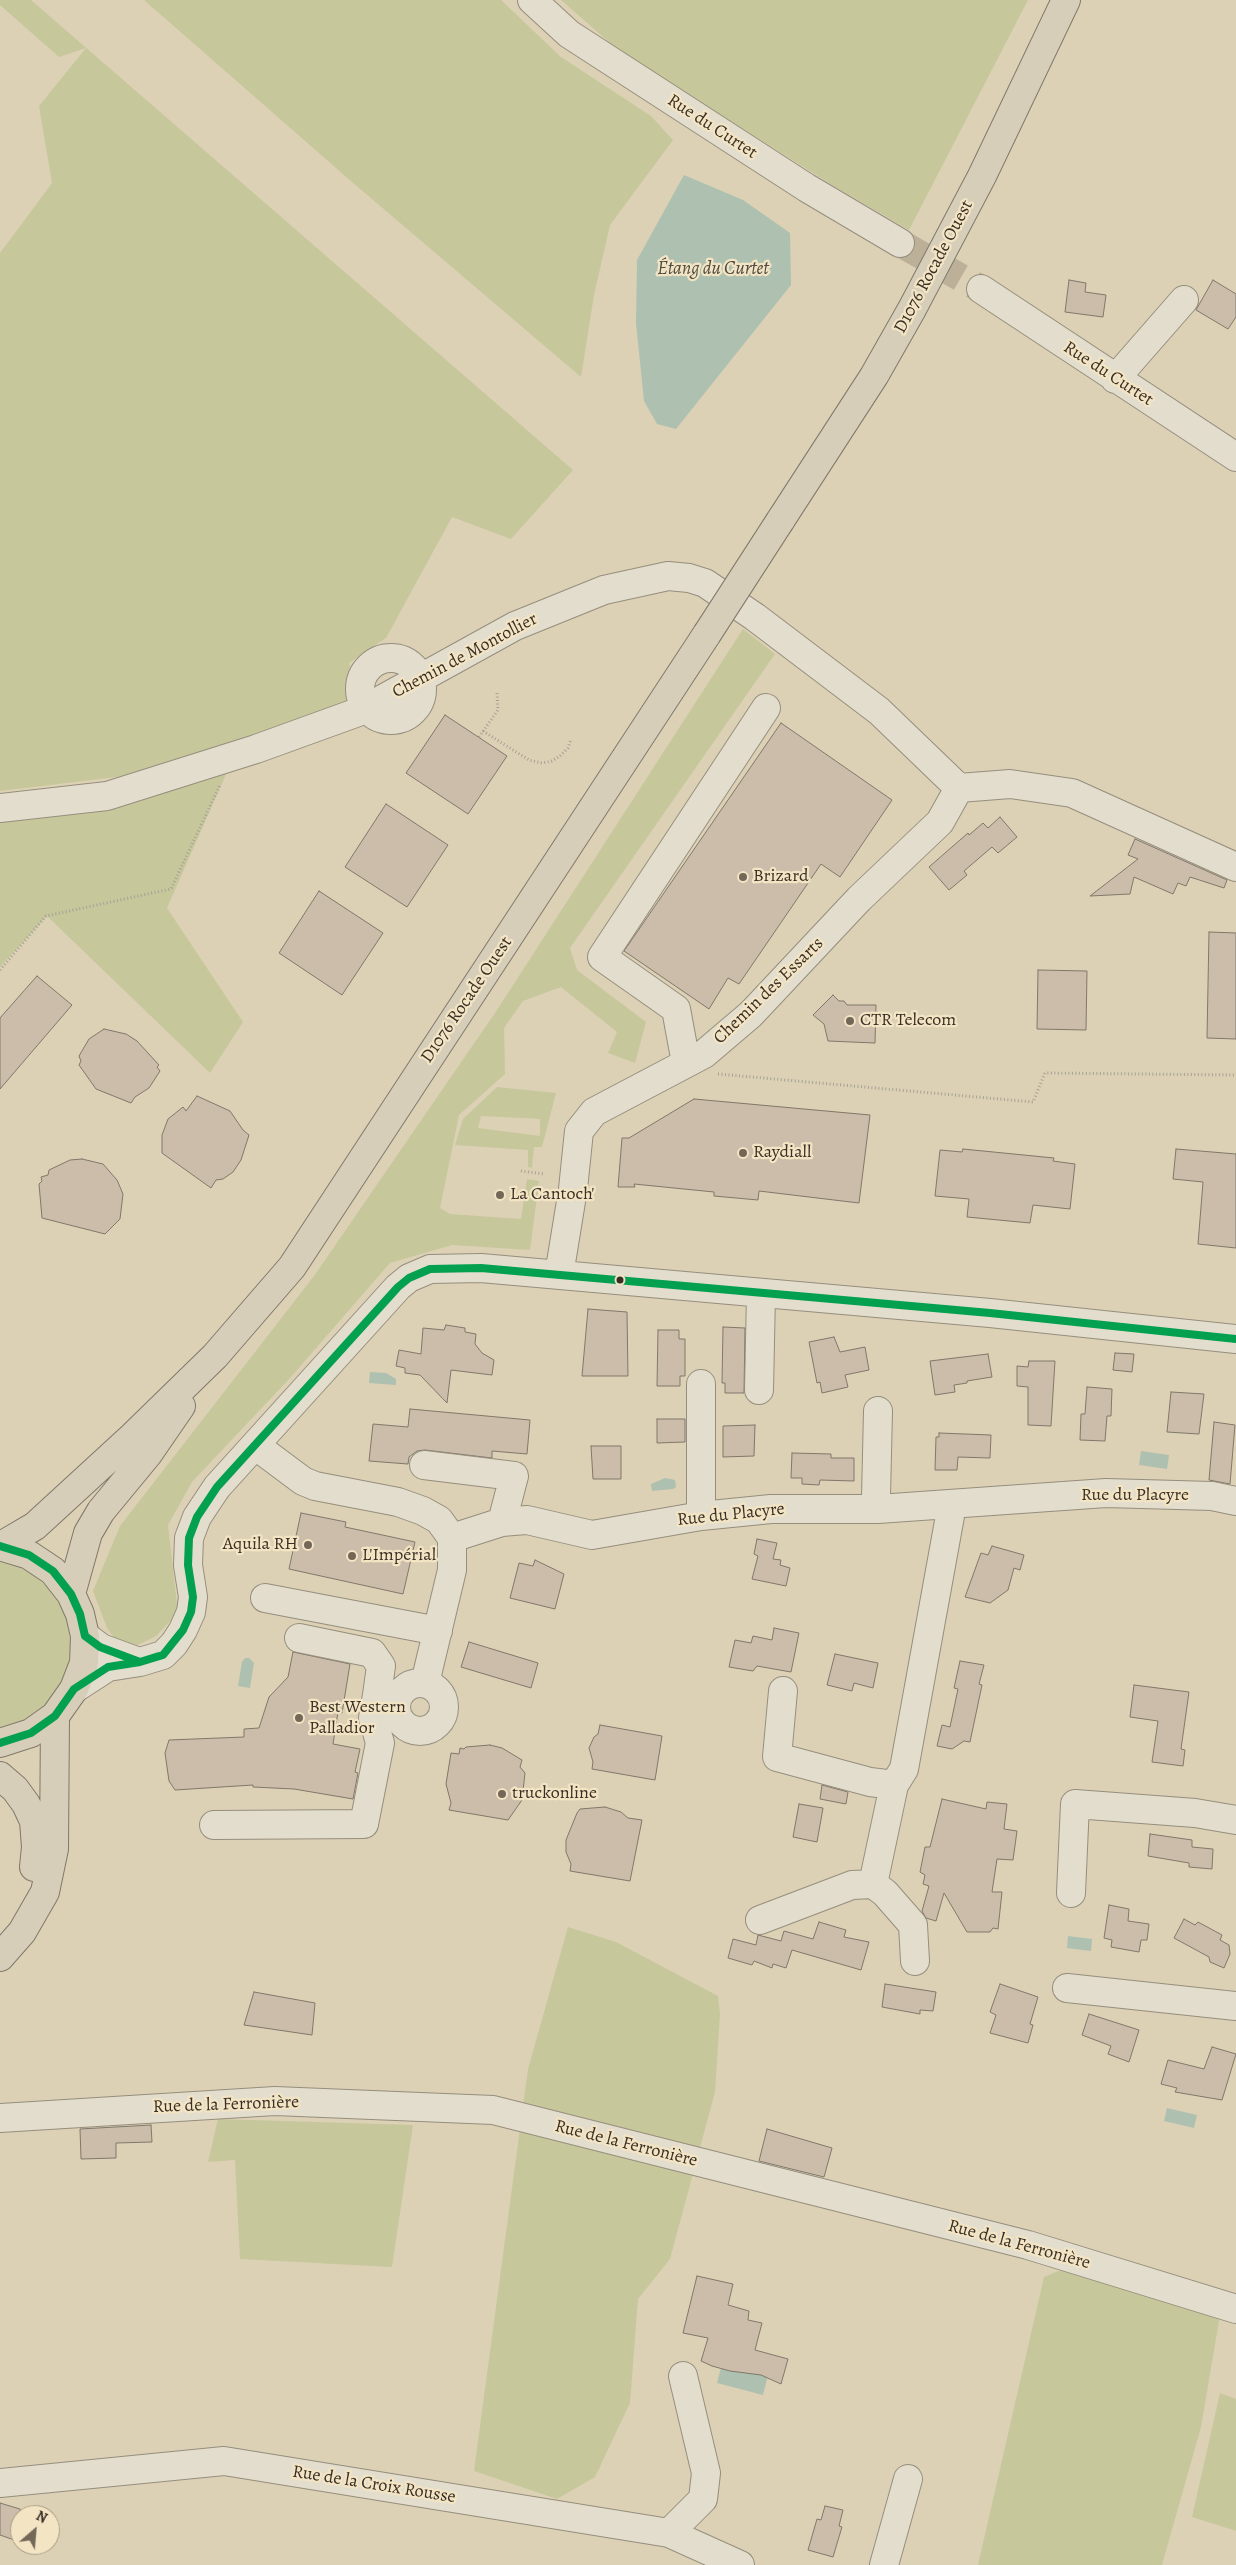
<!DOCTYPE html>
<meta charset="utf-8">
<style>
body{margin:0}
#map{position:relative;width:1236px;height:2565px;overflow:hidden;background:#dcd1b5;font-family:Alegreya,serif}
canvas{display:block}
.north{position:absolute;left:10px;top:2505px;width:50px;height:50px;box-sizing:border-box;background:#f3e5c4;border:1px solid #a99c85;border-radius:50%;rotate:27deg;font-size:14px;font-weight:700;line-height:20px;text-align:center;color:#3a2f26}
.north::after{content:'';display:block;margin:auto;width:18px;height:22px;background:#736858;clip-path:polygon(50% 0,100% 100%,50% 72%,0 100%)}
</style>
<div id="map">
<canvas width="1236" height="2565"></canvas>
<div class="north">N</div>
</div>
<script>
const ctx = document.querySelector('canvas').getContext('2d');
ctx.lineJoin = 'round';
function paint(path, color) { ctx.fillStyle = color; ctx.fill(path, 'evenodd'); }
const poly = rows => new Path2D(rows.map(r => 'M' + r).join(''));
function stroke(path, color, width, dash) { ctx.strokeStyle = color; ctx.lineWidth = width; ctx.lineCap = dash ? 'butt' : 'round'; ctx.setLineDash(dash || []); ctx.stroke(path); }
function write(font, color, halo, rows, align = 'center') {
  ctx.font = font + ' Alegreya,serif'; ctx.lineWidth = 4.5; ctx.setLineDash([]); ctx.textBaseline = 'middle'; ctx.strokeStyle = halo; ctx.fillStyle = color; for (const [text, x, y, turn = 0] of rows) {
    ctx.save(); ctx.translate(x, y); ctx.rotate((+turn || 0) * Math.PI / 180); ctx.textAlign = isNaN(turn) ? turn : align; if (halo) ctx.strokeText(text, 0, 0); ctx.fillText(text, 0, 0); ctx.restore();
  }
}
const green = poly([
 [0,0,31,0,573,470,511,539,452,517,386,638,349,663,361,711,234,756,167,908,243,1022,210,1073,47,916,0,967,0,811,31,813,204,752,125,776,0,791,0,253,52,183,39,106,86,48,59,57,0,5],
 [144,0,501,0,561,57,651,116,673,140,610,225,594,295,581,377,352,182],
 [561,0,1028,0,909,230,832,185,618,50],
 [743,629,775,654,570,948,577,970,646,1022,635,1063,608,1053,617,1032,561,987,523,1001,504,1028,505,1074,459,1115,440,1208,450,1214,521,1219,527,1179,539,1181,530,1250,452,1245,390,1263,290,1378,192,1482,168,1525,178,1613,156,1636,138,1645,118,1643,107,1628,93,1591,120,1526,314,1276,495,1013],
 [497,1087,556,1093,542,1147,534,1147,532,1168,528,1167,528,1150,455,1145,463,1119],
 [481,1116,540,1119,540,1136,478,1128],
 [0,1561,13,1564,36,1576,55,1595,67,1618,71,1644,68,1670,57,1694,40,1713,18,1727,0,1732],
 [568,1927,616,1942,718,1996,720,2014,715,2092,670,2259,638,2299,630,2403,595,2477,557,2499,474,2471,528,2069],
 [218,2119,413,2125,392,2267,240,2259,235,2160,208,2162],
 [1068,2267,1220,2315,1201,2427,1162,2565,978,2565,1044,2277],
 [1220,2393,1236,2399,1236,2531,1192,2517]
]);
const water = poly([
 [684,175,743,200,790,233,791,285,676,429,657,424,644,401,636,323,637,260],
 [370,1372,386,1373,396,1379,396,1385,369,1383],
 [1141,1451,1169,1455,1167,1469,1139,1465],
 [665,1478,675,1480,676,1487,673,1489,652,1491,651,1484],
 [245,1658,249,1658,254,1663,250,1688,238,1686,242,1662],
 [1068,1936,1092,1939,1091,1951,1067,1948],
 [1167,2108,1197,2115,1194,2128,1164,2121],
 [722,2364,768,2375,763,2395,717,2383]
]);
const building = poly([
 [1069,280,1086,283,1085,292,1106,295,1103,317,1065,312,1069,280],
 [1213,280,1236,294,1236,317,1228,329,1196,310,1213,280],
 [445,715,507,756,468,814,406,773,445,715],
 [781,723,892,800,840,877,821,864,739,984,728,978,709,1009,624,951,781,723],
 [386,804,448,845,407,907,345,867,386,804],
 [1000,817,1017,837,998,853,992,847,964,871,967,875,949,890,929,867,968,833,969,835,983,823,988,828,1000,817],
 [1135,839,1227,880,1224,888,1190,877,1186,886,1178,883,1173,894,1134,877,1130,894,1090,896,1138,859,1128,855,1135,839],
 [319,891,383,933,342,995,279,953,319,891],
 [1209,932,1236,933,1236,1039,1207,1038,1209,932],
 [1038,970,1087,971,1086,1030,1037,1029,1038,970],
 [37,976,72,1005,0,1089,0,1018,37,976],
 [833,995,839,1001,844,1001,847,1005,876,1005,875,1043,828,1041,824,1024,813,1015,833,995],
 [104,1029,126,1034,137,1041,159,1065,157,1067,160,1071,149,1088,135,1097,131,1103,96,1089,79,1065,81,1061,79,1056,89,1039,104,1029],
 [197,1096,230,1111,243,1130,249,1135,241,1160,233,1172,223,1179,216,1180,211,1188,162,1153,162,1135,168,1119,183,1107,186,1111,197,1096],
 [694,1099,870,1115,859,1203,759,1191,758,1200,714,1196,714,1192,634,1184,635,1187,618,1187,622,1138,629,1138,694,1099],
 [963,1149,1054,1158,1053,1161,1075,1164,1070,1209,1033,1205,1030,1223,967,1217,969,1199,935,1196,940,1150,962,1152,963,1149],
 [1176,1149,1236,1154,1236,1248,1198,1244,1203,1182,1173,1179,1176,1149],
 [82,1159,103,1164,117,1180,123,1194,120,1219,105,1234,42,1218,39,1184,42,1181,41,1177,48,1175,49,1170,70,1160,82,1159],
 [588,1309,627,1312,628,1376,582,1376,588,1309],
 [446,1325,465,1328,465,1332,476,1334,475,1344,482,1353,494,1360,492,1375,451,1370,447,1403,420,1375,405,1373,405,1368,396,1366,399,1350,421,1354,423,1328,444,1330,446,1325],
 [723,1327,745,1328,744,1393,725,1393,725,1383,722,1383,723,1327],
 [658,1330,679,1330,679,1339,685,1339,685,1376,680,1376,680,1386,657,1386,658,1330],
 [834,1337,840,1352,865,1347,869,1370,845,1375,848,1387,822,1393,820,1382,817,1383,809,1342,834,1337],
 [1115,1353,1134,1354,1132,1372,1113,1370,1115,1353],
 [988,1354,992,1377,967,1381,967,1383,954,1385,955,1392,935,1395,930,1361,988,1354],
 [1029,1361,1055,1361,1051,1426,1028,1425,1028,1387,1017,1386,1017,1366,1028,1367,1029,1361],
 [1087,1387,1112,1389,1111,1416,1107,1416,1105,1441,1080,1440,1081,1414,1085,1414,1087,1387],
 [1171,1392,1204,1394,1199,1434,1167,1432,1171,1392],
 [410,1409,530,1420,527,1454,492,1451,492,1458,425,1450,417,1451,409,1457,408,1464,369,1461,373,1424,408,1427,410,1409],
 [657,1419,685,1419,685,1442,657,1443,657,1419],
 [1214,1422,1235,1425,1230,1484,1209,1480,1214,1422],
 [755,1425,754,1456,723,1457,723,1426,755,1425],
 [939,1433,991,1435,990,1458,958,1457,957,1470,935,1470,936,1437,939,1437,939,1433],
 [591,1446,621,1446,621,1479,593,1479,591,1446],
 [792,1453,831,1454,831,1458,854,1458,854,1481,820,1480,819,1485,802,1484,802,1478,791,1478,792,1453],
 [301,1513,346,1522,345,1527,415,1542,403,1594,289,1569,301,1513],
 [757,1539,777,1543,773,1559,781,1560,780,1565,790,1568,786,1586,752,1579,758,1556,754,1554,757,1539],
 [992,1546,1024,1555,1020,1570,1014,1568,1008,1590,990,1603,965,1597,981,1553,988,1555,992,1546],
 [535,1560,564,1574,555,1609,510,1598,519,1563,533,1566,535,1560],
 [774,1628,799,1633,791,1672,757,1666,753,1671,729,1667,735,1640,751,1643,753,1636,772,1640,774,1628],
 [469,1642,538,1663,531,1688,461,1667,469,1642],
 [293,1652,350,1664,342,1713,338,1712,333,1744,360,1749,355,1772,358,1773,353,1799,294,1789,253,1787,253,1785,175,1790,169,1781,165,1753,169,1740,244,1737,244,1729,259,1728,269,1697,288,1677,293,1652],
 [835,1654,878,1663,873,1688,854,1683,852,1691,827,1685,835,1654],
 [960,1661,984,1665,979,1684,982,1685,970,1742,964,1741,952,1749,937,1746,942,1725,950,1727,958,1689,954,1688,960,1661],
 [1134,1685,1189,1692,1181,1749,1185,1750,1183,1766,1152,1762,1158,1721,1130,1717,1134,1685],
 [600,1725,662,1736,655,1780,592,1769,593,1762,589,1748,594,1737,598,1734,600,1725],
 [490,1745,502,1748,522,1760,520,1767,525,1773,522,1800,508,1820,449,1810,451,1803,446,1784,451,1753,459,1754,460,1748,464,1749,466,1747,490,1745],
 [822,1785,848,1792,846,1804,820,1799,822,1785],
 [942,1799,986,1809,987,1802,1007,1804,1004,1829,1017,1831,1013,1860,997,1859,992,1892,1002,1892,998,1929,993,1928,990,1932,967,1932,944,1893,936,1921,926,1918,922,1911,929,1886,923,1884,925,1875,920,1872,925,1847,930,1847,942,1799],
 [799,1804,823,1808,817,1842,793,1837,799,1804],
 [605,1807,621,1812,628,1818,642,1820,630,1881,570,1871,571,1864,566,1852,566,1840,577,1813,580,1809,605,1807],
 [1150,1834,1192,1840,1192,1847,1213,1849,1212,1869,1189,1867,1189,1863,1148,1856,1150,1834],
 [1109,1905,1129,1909,1128,1921,1149,1924,1147,1940,1141,1940,1139,1952,1111,1947,1112,1940,1104,1938,1109,1905],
 [1184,1919,1195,1925,1198,1922,1222,1935,1220,1940,1229,1945,1230,1954,1224,1968,1210,1962,1209,1957,1174,1938,1184,1919],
 [819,1922,846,1930,844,1937,869,1942,861,1970,792,1950,786,1968,773,1964,772,1968,754,1961,752,1965,728,1958,733,1939,756,1945,758,1935,781,1941,784,1931,813,1939,819,1922],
 [885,1984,936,1992,933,2011,920,2010,920,2014,882,2007,885,1984],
 [1000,1984,1038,1997,1030,2024,1033,2025,1028,2043,990,2033,996,2015,990,2012,1000,1984],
 [254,1992,315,2003,312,2035,244,2025,254,1992],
 [1089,2014,1139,2030,1129,2062,1108,2054,1111,2046,1082,2035,1089,2014],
 [1212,2047,1236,2054,1222,2100,1175,2092,1177,2088,1161,2084,1168,2060,1204,2069,1212,2047],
 [151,2125,152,2142,116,2143,116,2158,81,2159,80,2129,151,2125],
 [767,2129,832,2148,824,2177,759,2161,767,2129],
 [697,2276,733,2284,728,2305,749,2311,748,2320,762,2323,755,2350,788,2359,781,2384,761,2375,730,2371,712,2366,701,2361,708,2338,683,2333,697,2276],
 [0,2503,20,2509,20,2542,0,2535,0,2503],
 [825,2506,843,2510,839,2526,842,2527,833,2557,808,2550,817,2519,821,2520,825,2506]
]);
const minorTunnel = poly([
 [900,243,981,289]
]);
const path = poly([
 [483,731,529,760,542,763,552,761,560,756,568,748,571,739],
 [479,737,498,710,497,693],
 [0,970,46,916,171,889,220,785],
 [718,1074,1033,1102,1045,1073,1236,1075],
 [521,1171,544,1174]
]);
const minor = poly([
 [532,0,569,34,807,188,900,243],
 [981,289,1236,457],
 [1115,379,1184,300],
 '360 689a31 31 0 1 1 62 0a31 31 0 1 1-62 0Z',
 [959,788,1010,784,1072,793,1236,867],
 [0,808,107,796,256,749,361,711,515,626,604,590,668,576,689,578,705,583,755,617,879,711,959,788],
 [686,1063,676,1009,602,957,766,708],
 [559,1275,573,1189,579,1131,594,1112,704,1054,751,1014,859,899,940,822,959,788],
 [701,1384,701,1516],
 [759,1390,761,1294],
 [878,1411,876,1497,878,1509],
 [256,1446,303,1481,315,1486,398,1502,423,1511,439,1520,452,1538,502,1522,513,1521,527,1520,592,1535,701,1516,771,1509,878,1509,1106,1493,1212,1496,1236,1501],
 [424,1465,514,1476,502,1522],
 [265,1598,438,1631],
 [85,1636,101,1648,139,1662],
 [299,1638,372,1653,381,1666,377,1695],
 '396 1707a24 24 0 1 1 48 0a24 24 0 1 1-48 0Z',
 [425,1683,452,1570,452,1538],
 [74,1689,108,1667,140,1662,163,1655,174,1644,183,1630,191,1612,193,1597,188,1565,189,1538,197,1517,217,1487,398,1287,409,1278,430,1269,481,1268,990,1313,1236,1339],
 [783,1691,777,1757,870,1782,894,1785],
 [214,1825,364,1824,380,1743,373,1718,377,1695,397,1699],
 [873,1884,894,1785,904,1769,952,1505],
 [1071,1893,1075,1804,1195,1813,1236,1820],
 [760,1920,852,1885,873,1884,885,1893,913,1925,915,1961],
 [1067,1988,1236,2006],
 [0,2118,275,2101,493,2110,1028,2245,1236,2309],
 [0,2483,224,2461,669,2533,740,2565],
 [669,2533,703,2499,706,2473,683,2376],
 [884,2565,908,2479]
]);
const major = poly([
 [780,521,874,376,912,309,982,176,1066,0],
 [0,1546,29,1555,53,1571,71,1594,80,1614,85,1636,84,1663,74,1689,55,1716,31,1733,0,1743],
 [1,1546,35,1526,133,1436,215,1356,292,1267,707,634],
 [71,1594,88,1533,101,1511,148,1454,181,1406]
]);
const highway = poly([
 [0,1776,15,1789,26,1804,34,1821,36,1847,34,1867],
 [0,1957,22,1932,45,1892,54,1849,55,1716]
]);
const majorBridge = poly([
 [707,634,780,521]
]);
const bus1 = poly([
 [0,1546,29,1555,53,1571,71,1594,80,1614,85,1636,100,1647,140,1662,163,1655,183,1630,191,1612,193,1597,188,1565,189,1538,197,1517,217,1487,398,1287,409,1278,430,1269,481,1268,990,1313,1236,1339],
 [0,1743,31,1733,55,1716,74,1689,108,1667,140,1662,159,1656]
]);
const markers = [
 [743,877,5,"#736858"],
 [850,1021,5,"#736858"],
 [743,1153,5,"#736858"],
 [500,1195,5,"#736858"],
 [620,1280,4.5,"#3a2f26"],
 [308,1545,5,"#736858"],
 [352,1556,5,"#736858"],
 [299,1718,5,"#736858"],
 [502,1794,5,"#736858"]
];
const streetNames = [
 ["Rue du Curtet",712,127,33],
 ["D1076 Rocade Ouest",934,267,-62],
 ["Rue du Curtet",1108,374,33],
 ["Chemin de Montollier",465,656,-28],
 ["Chemin des Essarts",769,991,-44],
 ["D1076 Rocade Ouest",467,1000,-56],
 ["Rue du Placyre",1135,1496],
 ["Rue du Placyre",731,1515,-6],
 ["Rue de la Ferronière",226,2105,-2],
 ["Rue de la Ferronière",626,2144,14],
 ["Rue de la Ferronière",1019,2245,15],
 ["Rue de la Croix Rousse",374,2485,9]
];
const poiNames = [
 ["Brizard",753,877],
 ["CTR Telecom",860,1021],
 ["Raydiall",753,1153],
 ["La Cantoch'",510,1195],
 ["Aquila RH",298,1545,"right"],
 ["L'Impérial",362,1556],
 ["Best Western",309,1708],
 ["Palladior",309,1729],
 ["truckonline",512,1794]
];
const waterNames = [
 ["Étang du Curtet",713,269]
];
paint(green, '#c7c79c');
paint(water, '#aec0b0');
paint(building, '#ccbcaa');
stroke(building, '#80786a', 1);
stroke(minorTunnel, '#bcb198', 28, [28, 14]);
stroke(minor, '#968e7d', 30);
stroke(major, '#80786a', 30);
stroke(highway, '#80786a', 30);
stroke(path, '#a6a196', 3, [1, 2.5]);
stroke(minor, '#e3ddce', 28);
stroke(major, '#d7ceba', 28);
stroke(highway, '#d7ceba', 28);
stroke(majorBridge, '#80786a', 30, []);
stroke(majorBridge, '#d7ceba', 28);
stroke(bus1, '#03a04f', 8);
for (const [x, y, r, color] of markers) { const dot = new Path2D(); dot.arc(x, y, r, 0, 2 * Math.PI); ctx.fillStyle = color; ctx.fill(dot); stroke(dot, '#f3e5c4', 2); }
write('18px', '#3a2f26', '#f3e5c4', streetNames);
write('18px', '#3a2f26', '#f3e5c4', poiNames, 'left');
write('italic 19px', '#4d4a41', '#f3e5c4', waterNames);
</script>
